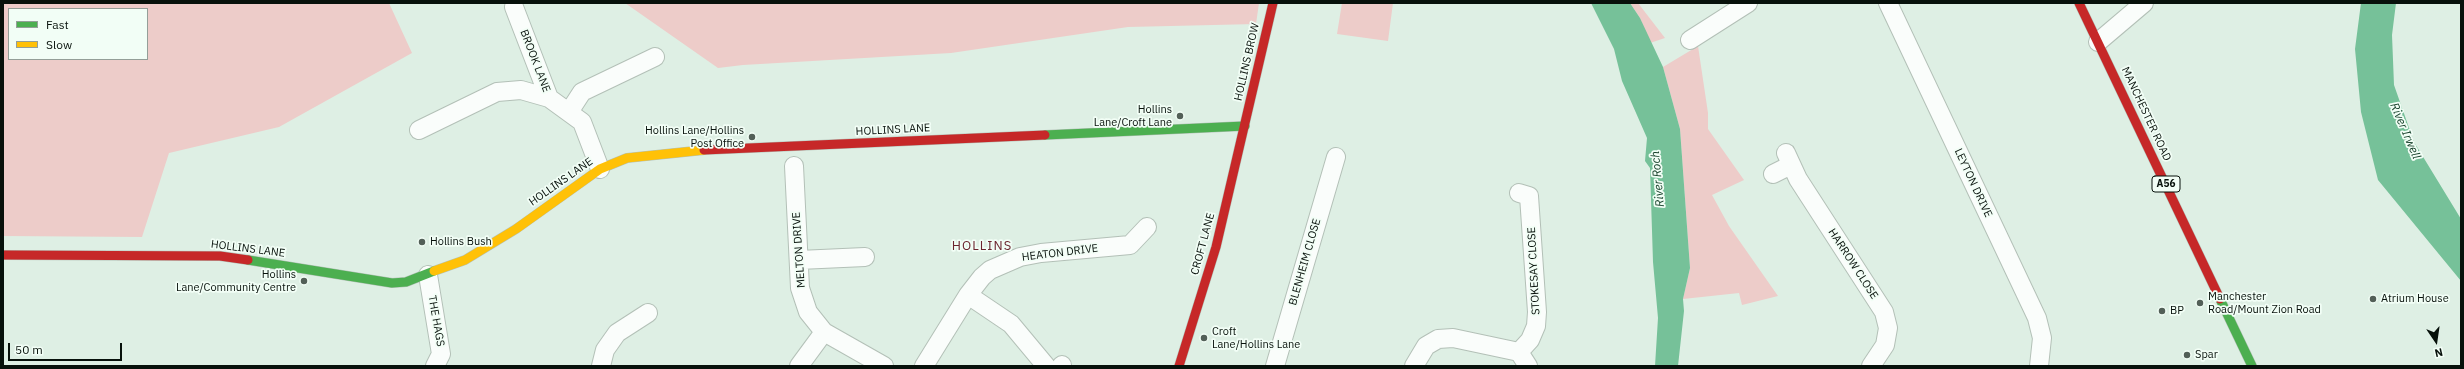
<!DOCTYPE html>
<style>
body{margin:0}
#map{position:relative;width:2464px;height:369px;overflow:hidden;background:#deefe4;font-family:"IBM Plex Sans",sans-serif}
canvas{display:block}
.frame{position:absolute;inset:0;border:4px solid #07110b;pointer-events:none}
.legend{position:absolute;left:8px;top:8px;width:140px;height:52px;box-sizing:border-box;background:#f2fef6;border:1px solid #949f98;margin:0;padding:5px 7px;list-style:none;font-size:12px;color:#07110b}
.legend li{display:flex;align-items:center;gap:8px;height:20px}
.legend b{width:20px;border:1px solid #949f98}
.north{position:absolute;left:2416px;top:321px;width:40px;height:40px;-webkit-text-stroke:3px #f2fef6;paint-order:stroke;rotate:167deg;font-size:11px;font-weight:700;line-height:16px;text-align:center;color:#07110b}
.north::after{content:'';display:block;margin:auto;width:14px;height:18px;background:#07110b;clip-path:polygon(50% 0,100% 100%,50% 72%,0 100%)}
.scale{position:absolute;left:8px;top:343px;width:114px;height:18px;box-sizing:border-box;border:2px solid #07110b;border-top:0;padding-left:5px;font-size:12px;line-height:14px;white-space:nowrap;color:#07110b;-webkit-text-stroke:3px #f2fef6;paint-order:stroke}
</style>
<div id="map">
<canvas width="2464" height="369"></canvas>
<div class="frame"></div>
<ul class="legend">
<li><b style="height:5px;background:#4caf50"></b>Fast</li>
<li><b style="height:5px;background:#ffc107"></b>Slow</li>
</ul>
<div class="north">N</div>
<div class="scale">50 m</div>
</div>
<script>
const ctx = document.querySelector('canvas').getContext('2d');
ctx.lineJoin = 'round';
function paint(path, color) { ctx.fillStyle = color; ctx.fill(path, 'evenodd'); }
const poly = rows => new Path2D(rows.map(r => 'M' + r).join(''));
function stroke(path, color, width, dash) { ctx.strokeStyle = color; ctx.lineWidth = width; ctx.lineCap = dash ? 'butt' : 'round'; ctx.setLineDash(dash || []); ctx.stroke(path); }
function write(font, color, halo, rows, align = 'center') {
  ctx.font = font + ' "IBM Plex Sans",sans-serif'; ctx.lineWidth = 3.5; ctx.setLineDash([]); ctx.textBaseline = 'middle'; ctx.strokeStyle = halo; ctx.fillStyle = color; for (const [text, x, y, turn = 0] of rows) {
    ctx.save(); ctx.translate(x, y); ctx.rotate((+turn || 0) * Math.PI / 180); ctx.textAlign = isNaN(turn) ? turn : align; if (halo) ctx.strokeText(text, 0, 0); ctx.fillText(text, 0, 0); ctx.restore();
  }
}
const green = poly([
 [3,3,389,3,412,53,279,127,169,153,142,237,3,236],
 [9,9,147,9,147,59,9,59],
 [625,3,1259,3,1256,24,1128,27,951,53,743,65,718,68],
 [1342,3,1393,3,1388,41,1337,34],
 [1630,3,1638,3,1665,38,1650,43,1640,18],
 [1698,46,1708,113,1708,129,1744,180,1712,195,1729,226,1778,296,1742,305,1739,293,1683,299,1690,268,1680,129,1663,67]
]);
const water = poly([
 [1591,3,1630,3,1640,18,1663,67,1680,129,1690,268,1683,299,1684,311,1678,366,1655,366,1658,318,1653,262,1650,168,1645,161,1647,138,1622,81,1614,49],
 [2361,3,2396,3,2392,35,2394,85,2414,142,2461,219,2461,281,2378,180,2361,112,2355,49]
]);
const street = poly([
 [1888,3,2037,318,2042,338,2039,366],
 [514,7,549,98,582,122,600,169],
 [1690,40,1748,3],
 [2098,42,2144,3],
 [569,112,582,92,655,57],
 [419,130,497,92,521,90,549,98],
 [1786,153,1798,179,1884,312,1888,328,1885,345,1871,366],
 [794,166,800,288,808,312,824,332,799,366],
 [1773,174,1791,165],
 [1519,193,1529,196,1537,312,1536,326,1530,340,1519,352],
 [799,260,865,257],
 [428,275,441,354,435,366],
 [968,295,1011,324,1046,366],
 [824,332,884,366],
 [601,366,605,350,617,333,648,313],
 [924,366,968,295,982,277,990,270,1020,257,1041,253,1130,245,1147,227],
 [1061,366,1062,365],
 [1275,366,1336,157],
 [1414,366,1426,346,1438,339,1453,338,1519,352,1528,366]
]);
const fast = poly([
 [1045,135,1245,126],
 [248,260,392,283,406,282,434,271],
 [2220,299,2252,366]
]);
const slow = poly([
 [434,271,465,260,516,229,600,169,627,158,704,150]
]);
const jam = poly([
 [2079,3,2220,299],
 [704,150,1045,135],
 [3,255,220,256,248,260],
 [1179,366,1216,247,1273,3]
]);
const markers = [
 [1180,116,4,"#525f57"],
 [752,137,4,"#525f57"],
 [422,242,4,"#525f57"],
 [304,281,4,"#525f57"],
 [2373,299,4,"#525f57"],
 [2200,303,4,"#525f57"],
 [2162,311,4,"#525f57"],
 [1204,338,4,"#525f57"],
 [2187,355,4,"#525f57"]
];
const shields = [
 [2166,184,28]
];
const shieldNames = [
 ["A56",2166,184]
];
const streetNames = [
 ["BROOK LANE",535,61,69],
 ["HOLLINS BROW",1247,62,-77],
 ["MANCHESTER ROAD",2146,114,65],
 ["HOLLINS LANE",893,130,-3],
 ["HOLLINS LANE",561,182,-35],
 ["LEYTON DRIVE",1973,183,65],
 ["CROFT LANE",1203,244,-75],
 ["HOLLINS LANE",248,249,7],
 ["MELTON DRIVE",799,250,-94],
 ["HEATON DRIVE",1060,253,-7],
 ["BLENHEIM CLOSE",1305,262,-74],
 ["HARROW CLOSE",1853,264,57],
 ["STOKESAY CLOSE",1534,271,-93],
 ["THE HAGS",436,321,80]
];
const poiNames = [
 ["Hollins",1172,110,"right"],
 ["Lane/Croft Lane",1172,123,"right"],
 ["Hollins Lane/Hollins",744,131,"right"],
 ["Post Office",744,144,"right"],
 ["Hollins Bush",430,242],
 ["Hollins",296,275,"right"],
 ["Lane/Community Centre",296,288,"right"],
 ["Manchester",2208,297],
 ["Road/Mount Zion Road",2208,310],
 ["Atrium House",2381,299],
 ["BP",2170,311],
 ["Croft",1212,332],
 ["Lane/Hollins Lane",1212,345],
 ["Spar",2195,355]
];
const waterNames = [
 ["River Irwell",2405,131,67],
 ["River Roch",1658,179,-95]
];
const quarterNames = [
 ["HOLLINS",982,246]
];
paint(green, '#edccc9');
paint(water, '#76c199');
stroke(street, '#b3c0b7', 20);
stroke(fast, '#b3c0b7', 10);
stroke(slow, '#b3c0b7', 10);
stroke(jam, '#b3c0b7', 10);
stroke(street, '#fafdfb', 18);
stroke(fast, '#4caf50', 9);
stroke(slow, '#ffc107', 9);
stroke(jam, '#c62828', 9);
for (const [x, y, r, color] of markers) { const dot = new Path2D(); dot.arc(x, y, r, 0, 2 * Math.PI); ctx.fillStyle = color; ctx.fill(dot); stroke(dot, '#f2fef6', 1.5); }
for (const [x, y, w] of shields) { const box = new Path2D(); box.roundRect(x - w / 2, y - 8, w, 16, 3); ctx.fillStyle = '#f2fef6'; ctx.fill(box); stroke(box, '#07110b', 1); }
write('bold 10px', '#07110b', null, shieldNames);
write('11px', '#07110b', '#f2fef6', streetNames);
write('11px', '#07110b', '#f2fef6', poiNames, 'left');
write('italic 12px', '#16402a', '#f2fef6', waterNames);
ctx.letterSpacing = '1px';
write('13px', '#6b252e', '#f2fef6', quarterNames);
ctx.letterSpacing = '0px';
</script>
